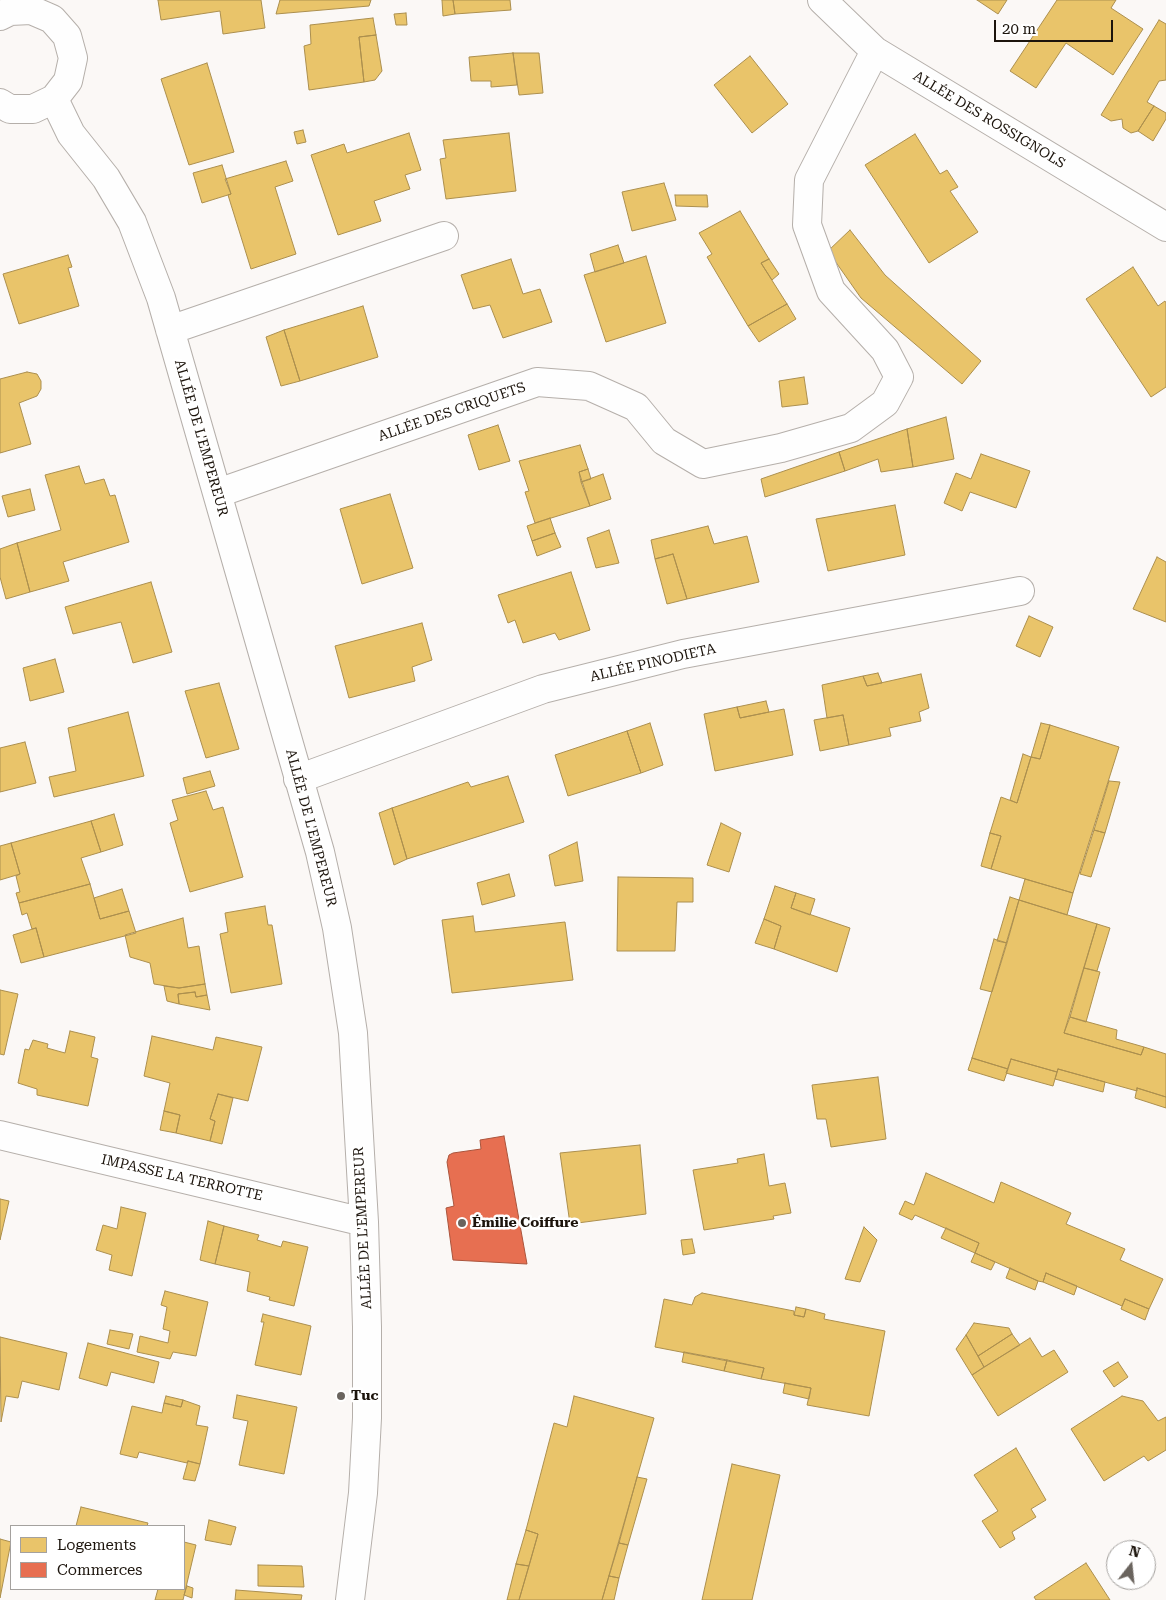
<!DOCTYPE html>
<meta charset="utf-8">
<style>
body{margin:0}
#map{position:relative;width:1166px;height:1600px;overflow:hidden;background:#fbf8f6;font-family:"Roboto Serif",serif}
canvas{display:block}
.legend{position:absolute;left:10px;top:1525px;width:175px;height:65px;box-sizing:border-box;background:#fff;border:1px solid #a4a19e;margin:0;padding:6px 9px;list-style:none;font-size:15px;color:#1c140c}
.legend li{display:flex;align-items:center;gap:10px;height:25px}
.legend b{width:25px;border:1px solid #a4a19e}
.north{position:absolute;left:1106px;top:1540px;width:50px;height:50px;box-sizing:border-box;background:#fff;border:1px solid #a4a19e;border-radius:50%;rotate:16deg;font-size:14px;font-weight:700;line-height:20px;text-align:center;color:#1c140c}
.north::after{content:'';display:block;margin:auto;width:18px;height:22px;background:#6a645e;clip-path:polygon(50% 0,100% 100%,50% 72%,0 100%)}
.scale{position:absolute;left:994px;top:20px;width:119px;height:22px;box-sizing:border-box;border:2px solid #1c140c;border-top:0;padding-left:6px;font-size:15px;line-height:18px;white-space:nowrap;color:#1c140c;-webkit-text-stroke:4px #fff;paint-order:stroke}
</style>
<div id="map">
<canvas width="1166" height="1600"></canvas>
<ul class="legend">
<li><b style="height:14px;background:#e9c46a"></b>Logements</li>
<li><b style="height:14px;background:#e76f51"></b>Commerces</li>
</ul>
<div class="north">N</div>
<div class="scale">20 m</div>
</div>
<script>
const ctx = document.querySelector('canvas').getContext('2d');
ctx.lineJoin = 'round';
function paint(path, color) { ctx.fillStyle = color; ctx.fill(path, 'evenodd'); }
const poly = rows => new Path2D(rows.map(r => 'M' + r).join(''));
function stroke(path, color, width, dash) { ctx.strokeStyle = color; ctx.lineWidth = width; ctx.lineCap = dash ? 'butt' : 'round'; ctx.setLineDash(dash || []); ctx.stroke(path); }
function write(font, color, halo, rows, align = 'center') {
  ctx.font = font + ' "Roboto Serif",serif'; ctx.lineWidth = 5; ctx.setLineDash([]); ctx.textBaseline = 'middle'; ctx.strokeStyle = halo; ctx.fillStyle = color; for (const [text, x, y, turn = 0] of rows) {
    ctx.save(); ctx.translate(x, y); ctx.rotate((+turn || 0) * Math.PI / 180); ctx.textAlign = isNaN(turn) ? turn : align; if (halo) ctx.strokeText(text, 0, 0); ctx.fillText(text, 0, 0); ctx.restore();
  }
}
const homes = poly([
 [158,0,261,0,265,28,223,34,220,11,161,20,158,0],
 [280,0,371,0,369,6,276,14,280,0],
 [442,0,453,0,455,14,443,16,442,0],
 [453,0,510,0,511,10,455,14,453,0],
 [977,0,1007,0,998,14,977,0],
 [1057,0,1116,0,1111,8,1143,29,1113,75,1066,43,1036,88,1010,71,1057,0],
 [406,13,407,25,396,25,394,14,406,13],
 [373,18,376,35,359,37,364,82,309,90,304,46,311,44,310,25,373,18],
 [1159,20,1166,24,1166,80,1159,81,1147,102,1154,106,1138,131,1131,133,1123,128,1122,119,1111,121,1101,115,1159,20],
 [376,35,382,71,375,80,364,82,359,37,376,35],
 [513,53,539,53,543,93,519,95,513,53],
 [513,53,517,85,491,87,491,81,471,81,469,57,513,53],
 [750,56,788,104,752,133,714,85,750,56],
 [207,63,234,152,189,165,161,79,207,63],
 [1154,106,1166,113,1166,119,1153,141,1138,131,1154,106],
 [303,130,306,142,297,144,294,132,303,130],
 [409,133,421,170,405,175,410,189,374,201,381,221,338,235,311,155,344,144,347,153,409,133],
 [509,133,516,191,446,199,440,159,446,158,443,140,509,133],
 [915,134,940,174,947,170,958,187,950,191,978,232,929,263,865,165,915,134],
 [286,161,293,181,275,187,296,254,251,269,228,195,231,194,225,179,286,161],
 [222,165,231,194,202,203,193,173,222,165],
 [664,183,676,220,632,231,622,192,664,183],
 [675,195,707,195,708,207,676,206,675,195],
 [740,211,769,259,761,263,787,304,748,326,707,257,712,254,699,233,740,211],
 [850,230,885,275,981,361,962,384,861,298,828,251,850,230],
 [618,245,624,263,595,272,590,254,618,245],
 [68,255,72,267,68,268,79,306,19,324,3,274,68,255],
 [646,256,666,323,606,342,584,275,646,256],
 [511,259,523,294,540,289,552,322,503,338,490,305,473,309,461,275,511,259],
 [769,259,779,274,772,280,761,263,769,259],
 [1133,267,1158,306,1165,301,1166,303,1166,387,1151,397,1086,299,1133,267],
 [787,304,796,319,759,342,748,326,787,304],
 [363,306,378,357,300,381,284,330,363,306],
 [284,330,300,381,281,386,266,337,284,330],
 [27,372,37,374,41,381,41,389,37,396,19,403,31,444,0,453,0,379,27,372],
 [804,377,808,404,782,407,779,381,804,377],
 [946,417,954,459,913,467,907,429,946,417],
 [498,425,510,461,479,470,468,435,498,425],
 [907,429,913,467,881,472,878,459,845,471,839,452,907,429],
 [580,445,588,469,579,472,590,506,535,523,525,492,529,491,519,461,580,445],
 [839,452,845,471,765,497,761,479,839,452],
 [981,454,1030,471,1016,508,970,492,962,511,944,503,956,473,971,479,981,454],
 [79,466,85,484,104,479,110,496,115,495,129,542,63,562,69,581,30,592,17,543,61,530,45,475,79,466],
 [588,469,591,479,581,482,579,472,588,469],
 [603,474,611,499,590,506,581,482,603,474],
 [30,489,35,510,8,517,2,496,30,489],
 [390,494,413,568,362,584,340,509,390,494],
 [895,505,905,555,828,571,816,519,895,505],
 [550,518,555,533,532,541,527,526,550,518],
 [708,526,714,544,747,536,759,582,687,599,673,554,655,559,651,540,708,526],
 [609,530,619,563,596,568,587,538,609,530],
 [555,533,561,547,537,556,532,541,555,533],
 [17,543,30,592,6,599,0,577,0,549,17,543],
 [673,554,687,599,667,604,655,559,673,554],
 [1157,557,1166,562,1166,622,1133,609,1157,557],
 [571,572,590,630,559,640,555,633,523,643,515,620,508,623,498,595,571,572],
 [151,582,172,652,133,663,121,622,73,634,65,607,151,582],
 [1029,616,1053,627,1040,657,1016,646,1029,616],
 [422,623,432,660,412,667,415,681,349,698,335,646,422,623],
 [55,659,64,692,30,701,23,668,55,659],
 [878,673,882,683,867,686,863,676,878,673],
 [921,674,929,708,919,712,921,721,889,728,891,736,849,745,843,715,827,718,822,685,863,676,867,686,921,674],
 [219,683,239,749,206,758,185,691,219,683],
 [766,701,769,712,740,718,737,707,766,701],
 [737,707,740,718,784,709,793,755,715,771,704,714,737,707],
 [128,712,144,776,54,797,49,777,76,771,68,728,128,712],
 [843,715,849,745,820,751,814,720,843,715],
 [650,723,663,765,641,773,627,731,650,723],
 [1041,723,1050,725,1040,759,1031,757,1041,723],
 [1050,725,1119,747,1073,893,991,869,1001,836,990,833,1001,797,1017,803,1031,757,1040,759,1050,725],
 [627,731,641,773,568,796,555,755,627,731],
 [25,742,36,783,0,792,0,748,25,742],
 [1023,754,1031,757,1017,803,1010,800,1023,754],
 [210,771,215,786,187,794,183,778,210,771],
 [508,776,524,822,407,859,392,808,468,782,471,787,508,776],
 [1109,781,1120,782,1105,833,1094,830,1109,781],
 [206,791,213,810,223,807,243,877,190,892,170,823,178,820,172,800,206,791],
 [392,808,407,859,394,865,379,813,392,808],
 [114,814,123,845,101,852,91,821,114,814],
 [91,821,101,852,81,858,90,884,19,903,16,893,20,892,16,876,20,874,11,843,91,821],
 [721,823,741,833,729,872,707,865,721,823],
 [1094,830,1105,833,1091,877,1080,874,1094,830],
 [990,833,1001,836,991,869,981,866,990,833],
 [577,842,583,881,555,886,549,855,577,842],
 [11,843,20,874,0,880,0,846,11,843],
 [509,874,515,896,482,905,477,883,509,874],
 [618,877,693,878,693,902,677,902,675,951,617,951,618,877],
 [1025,879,1073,893,1067,915,1019,900,1025,879],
 [90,884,100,919,129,911,136,933,44,957,36,928,32,929,27,913,22,915,19,903,90,884],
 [775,886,796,893,791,908,850,928,837,972,774,949,781,926,764,919,775,886],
 [122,889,129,911,100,919,94,898,122,889],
 [796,893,815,899,810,915,791,908,796,893],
 [1010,897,1019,900,1007,943,997,941,1010,897],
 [1019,900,1097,924,1064,1033,1141,1055,1144,1047,1166,1054,1166,1097,1137,1088,1137,1091,1058,1069,1057,1072,1011,1059,1008,1069,972,1058,1019,900],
 [265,906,268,925,272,925,282,984,231,993,220,934,228,932,225,913,265,906],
 [473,916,475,932,565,922,573,980,452,993,442,920,473,916],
 [183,918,188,948,199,946,205,984,179,988,154,984,150,963,130,957,125,935,183,918],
 [764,919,781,926,774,949,755,943,764,919],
 [1097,924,1110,928,1097,971,1084,968,1097,924],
 [36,928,44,957,21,963,13,935,36,928],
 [994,939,1007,943,992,992,980,989,994,939],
 [1084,968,1100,972,1086,1022,1070,1017,1084,968],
 [205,984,207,995,196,997,195,992,178,994,179,1004,167,1001,164,986,179,988,205,984],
 [0,990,18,994,4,1055,0,1054,0,990],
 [195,992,196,997,207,995,210,1010,179,1004,178,994,195,992],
 [1070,1017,1117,1030,1116,1039,1144,1047,1141,1055,1064,1033,1070,1017],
 [70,1031,95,1037,91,1057,98,1059,88,1106,37,1095,37,1089,18,1083,25,1049,29,1050,33,1040,48,1044,47,1048,65,1053,70,1031],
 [152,1036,213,1050,216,1037,262,1047,248,1101,218,1094,210,1119,215,1121,210,1141,176,1133,180,1115,164,1111,170,1083,144,1076,152,1036],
 [972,1058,1008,1069,1004,1081,968,1070,972,1058],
 [1011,1059,1057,1072,1053,1086,1006,1073,1011,1059],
 [1058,1069,1105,1082,1103,1092,1055,1079,1058,1069],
 [878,1077,886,1139,831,1147,826,1119,817,1119,812,1085,878,1077],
 [1137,1088,1166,1097,1166,1108,1135,1098,1137,1088],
 [218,1094,233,1098,222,1144,210,1141,215,1121,210,1119,218,1094],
 [164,1111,180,1115,176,1133,160,1130,164,1111],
 [640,1145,646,1214,570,1224,560,1153,640,1145],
 [764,1154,769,1186,785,1183,791,1213,773,1216,774,1219,704,1230,693,1170,738,1163,737,1159,764,1154],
 [926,1173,994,1203,1001,1182,1071,1213,1066,1224,1125,1249,1120,1260,1163,1279,1149,1309,1125,1299,1122,1306,1046,1273,1043,1282,1038,1281,975,1253,979,1243,915,1215,912,1220,899,1214,905,1201,914,1205,926,1173],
 [0,1199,9,1201,0,1240,0,1199],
 [121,1207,146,1213,132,1276,109,1270,112,1255,96,1250,103,1225,117,1229,121,1207],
 [208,1221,224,1226,215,1264,200,1260,208,1221],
 [224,1226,259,1235,257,1240,281,1247,283,1241,308,1247,294,1306,269,1300,270,1297,247,1291,250,1272,215,1264,224,1226],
 [864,1227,877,1240,860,1282,845,1279,864,1227],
 [946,1228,979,1243,975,1253,941,1238,946,1228],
 [692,1239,695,1253,683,1255,681,1240,692,1239],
 [975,1253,995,1262,991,1270,971,1262,975,1253],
 [1010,1268,1038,1281,1035,1290,1006,1278,1010,1268],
 [1046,1273,1077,1286,1074,1295,1043,1282,1046,1273],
 [165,1291,208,1302,196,1356,173,1352,170,1359,137,1352,140,1336,168,1343,170,1331,163,1329,167,1307,161,1305,165,1291],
 [702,1293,794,1311,794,1315,804,1317,806,1309,825,1314,824,1319,885,1331,869,1416,807,1405,811,1388,761,1379,764,1368,655,1347,664,1299,692,1305,695,1297,702,1293],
 [1125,1299,1149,1309,1145,1320,1121,1309,1125,1299],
 [796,1307,806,1309,804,1317,794,1315,796,1307],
 [263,1314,311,1326,301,1375,255,1365,264,1322,261,1322,263,1314],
 [974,1323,1009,1328,1012,1334,978,1356,966,1335,974,1323],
 [110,1330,133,1334,129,1349,107,1344,110,1330],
 [1012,1334,1020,1345,984,1367,978,1356,1012,1334],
 [966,1335,984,1367,972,1375,956,1349,966,1335],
 [0,1337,67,1353,59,1390,22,1381,18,1398,6,1396,1,1422,0,1337],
 [1030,1338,1042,1357,1054,1350,1068,1372,998,1416,972,1375,1030,1338],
 [88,1343,159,1362,154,1383,111,1372,107,1386,79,1378,88,1343],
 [684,1352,727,1360,724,1371,682,1362,684,1352],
 [727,1360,764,1368,761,1379,724,1371,727,1360],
 [1118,1362,1128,1377,1114,1387,1103,1371,1118,1362],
 [785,1383,811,1388,809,1399,783,1393,785,1383],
 [237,1395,297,1407,284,1474,239,1465,248,1421,233,1418,237,1395],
 [166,1396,183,1400,181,1407,164,1403,166,1396],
 [574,1396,654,1418,602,1600,519,1600,538,1534,526,1530,554,1423,567,1427,574,1396],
 [1122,1396,1143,1401,1158,1421,1166,1417,1166,1450,1148,1461,1144,1456,1104,1481,1071,1429,1122,1396],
 [183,1400,200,1406,196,1425,208,1427,200,1464,188,1461,187,1463,139,1452,137,1458,120,1454,132,1406,162,1413,164,1403,181,1407,183,1400],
 [1016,1448,1046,1500,1031,1509,1036,1517,1012,1532,1015,1539,1000,1548,982,1521,998,1511,974,1475,1016,1448],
 [188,1461,200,1464,195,1481,183,1479,188,1461],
 [732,1464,780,1475,752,1600,702,1600,732,1464],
 [637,1477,647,1479,628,1545,619,1543,637,1477],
 [81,1507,148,1523,147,1526,76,1526,81,1507],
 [209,1520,236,1527,231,1545,205,1540,209,1520],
 [526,1530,538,1534,529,1566,516,1564,526,1530],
 [0,1539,11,1542,0,1598,0,1539],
 [184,1542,196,1545,183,1600,155,1600,158,1589,184,1589,184,1542],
 [619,1543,628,1545,619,1578,609,1576,619,1543],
 [1086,1563,1110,1600,1036,1600,1034,1597,1086,1563],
 [516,1564,529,1566,519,1600,507,1600,516,1564],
 [258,1565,302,1566,304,1587,258,1586,258,1565],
 [609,1576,619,1578,614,1600,602,1600,609,1576],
 [187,1586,193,1588,192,1598,184,1595,187,1586],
 [236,1590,302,1595,301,1600,235,1600,236,1590]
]);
const shops = poly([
 [504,1136,527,1264,453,1260,446,1208,454,1206,447,1162,449,1155,453,1153,481,1149,480,1140,504,1136]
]);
const minor = poly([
 [822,0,875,51,1166,227],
 [0,16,10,11,31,10,52,19,67,36,73,58,68,81,54,99,33,109,10,109,0,103],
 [54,99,71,134,106,178,132,222,161,298,320,852,337,928,353,1033,364,1222,367,1327,367,1418,363,1493,350,1600],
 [170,330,444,236],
 [218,493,537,382,589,386,636,407,664,441,703,464,781,448,851,428,885,403,899,377,885,350,831,291,807,225,809,180,875,51],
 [298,779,543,689,683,654,1020,591],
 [0,1135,364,1222]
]);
const markers = [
 [462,1223,5,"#6a645e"],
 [341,1396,5,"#6a645e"]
];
const streetNames = [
 ["ALLÉE DES ROSSIGNOLS",989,120,31],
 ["ALLÉE DES CRIQUETS",452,412,-19],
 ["ALLÉE DE L'EMPEREUR",201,438,74],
 ["ALLÉE PINODIETA",653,663,-13],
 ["ALLÉE DE L'EMPEREUR",311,828,75],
 ["IMPASSE LA TERROTTE",182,1178,13],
 ["ALLÉE DE L'EMPEREUR",363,1228,-93]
];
const poiNames = [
 ["Émilie Coiffure",472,1223],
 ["Tuc",351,1396]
];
paint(homes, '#e9c46a');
stroke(homes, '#ac8f4e', 1);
paint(shops, '#e76f51');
stroke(shops, '#aa543c', 1);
stroke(minor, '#b5afaa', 30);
stroke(minor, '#fefefe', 28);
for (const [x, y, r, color] of markers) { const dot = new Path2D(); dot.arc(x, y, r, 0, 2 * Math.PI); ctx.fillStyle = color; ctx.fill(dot); stroke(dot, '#fff', 2); }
write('14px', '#1c140c', '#fff', streetNames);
write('bold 14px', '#1c140c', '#fff', poiNames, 'left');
</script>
